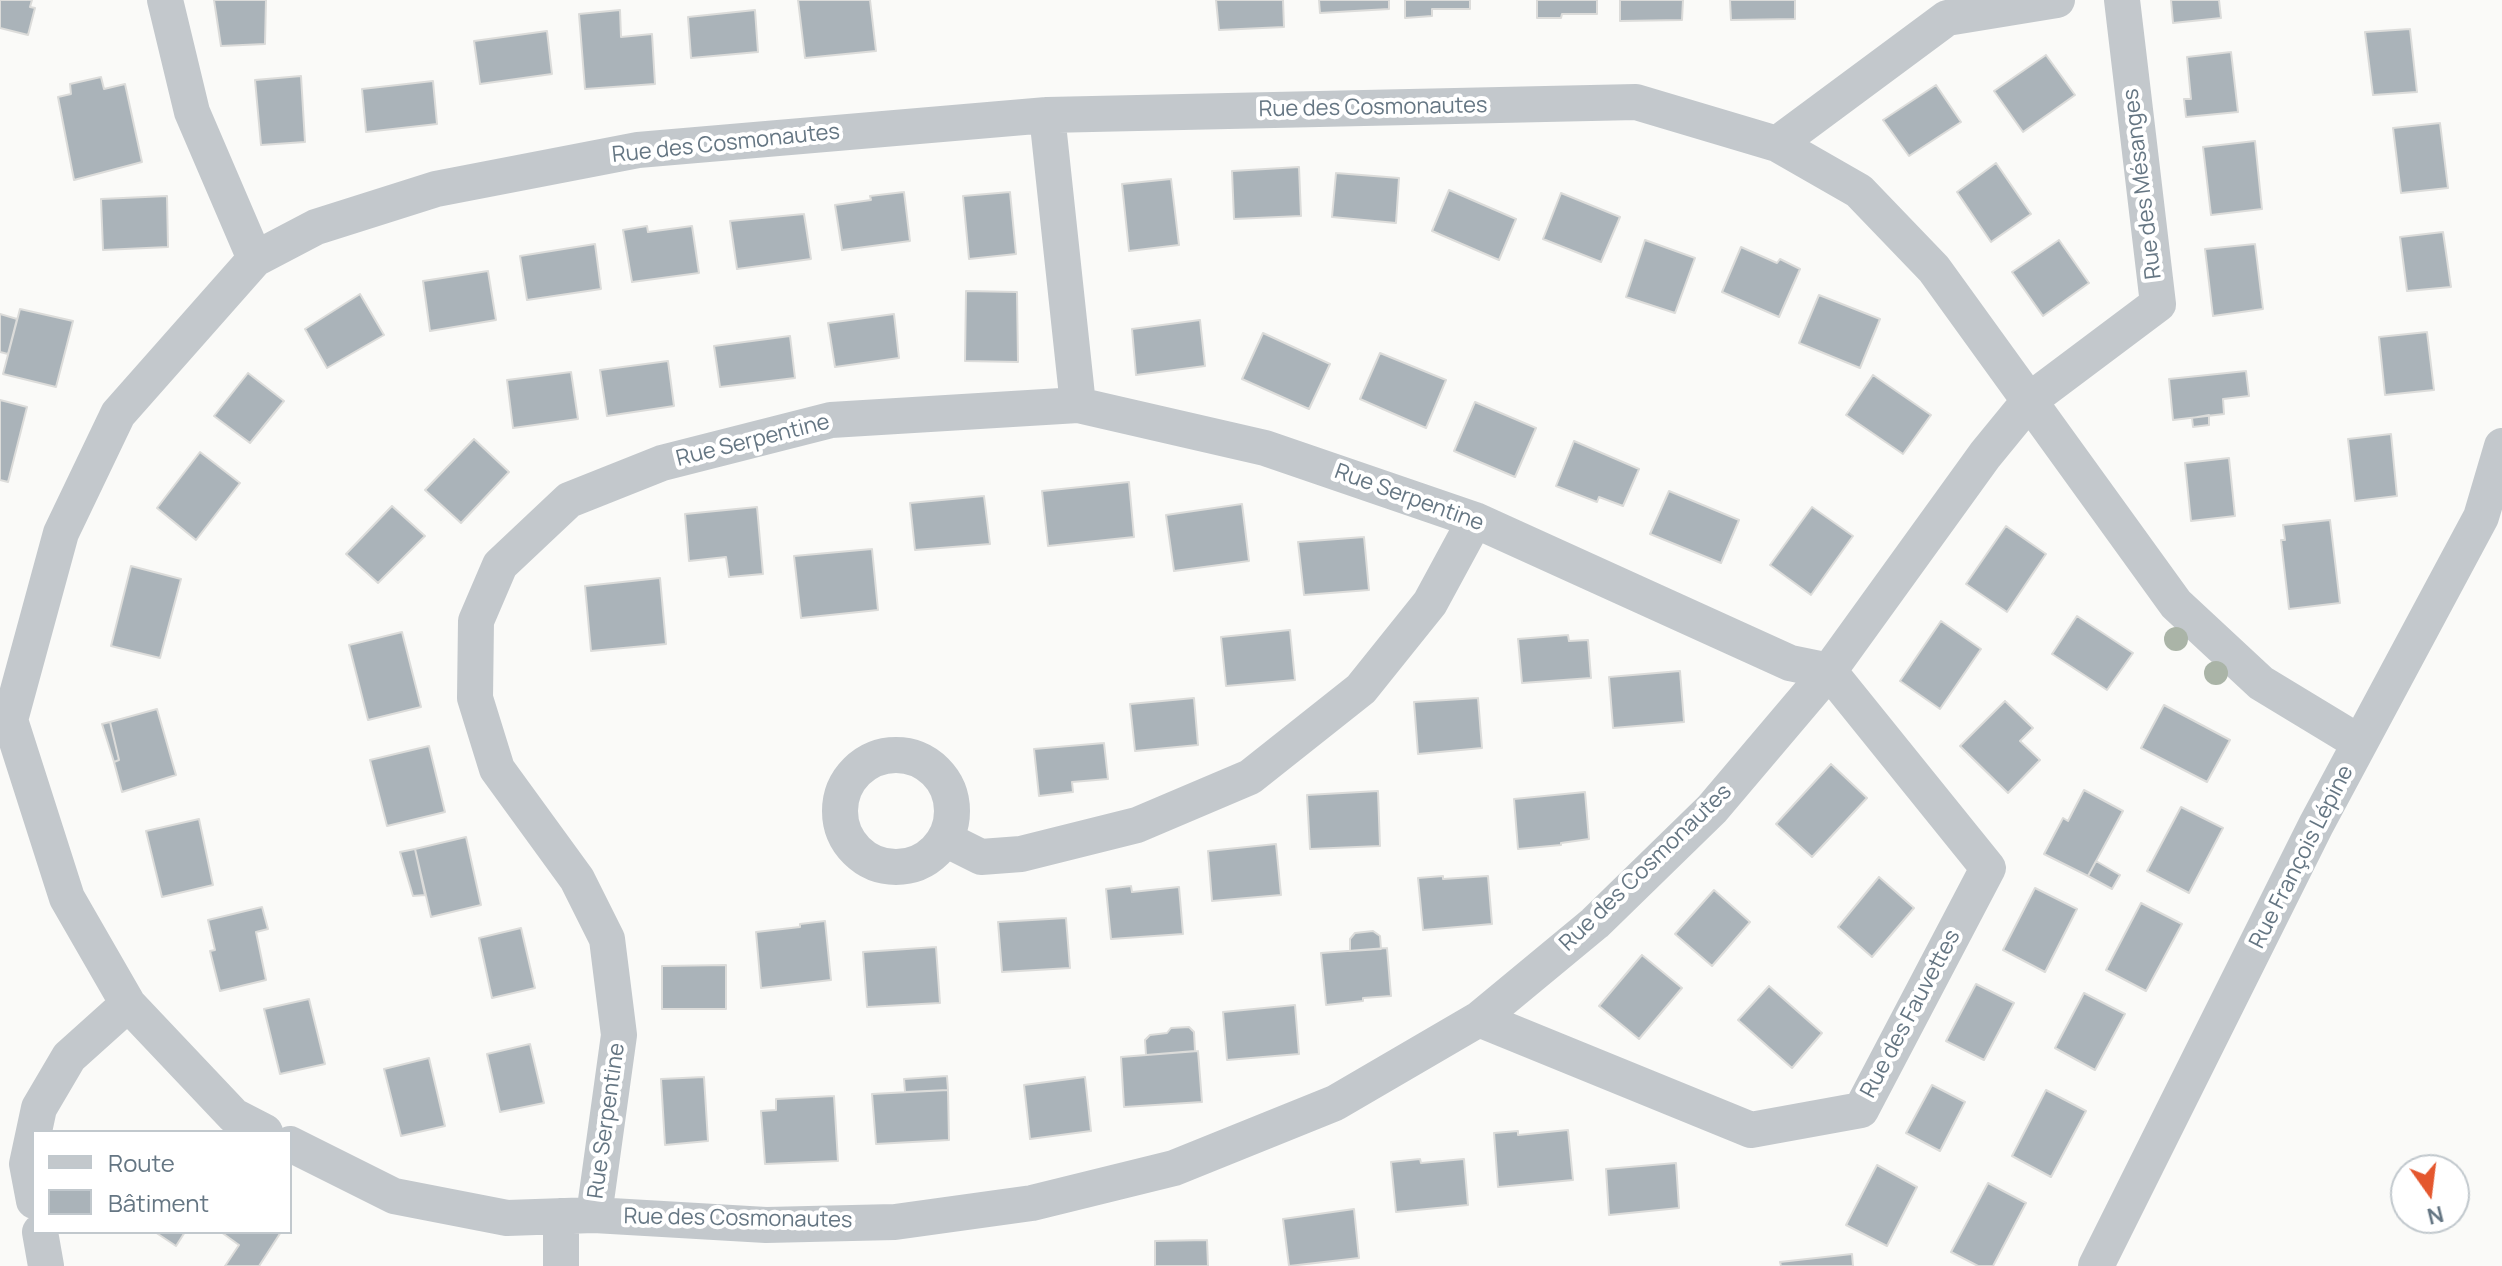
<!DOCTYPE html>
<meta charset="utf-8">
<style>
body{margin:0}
#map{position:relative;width:2502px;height:1266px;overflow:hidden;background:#fafaf8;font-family:Manrope,sans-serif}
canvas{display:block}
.legend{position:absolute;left:32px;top:1130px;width:260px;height:104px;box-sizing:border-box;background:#fff;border:2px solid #c1c8cd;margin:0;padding:10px 14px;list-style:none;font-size:24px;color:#657683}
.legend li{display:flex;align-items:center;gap:16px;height:40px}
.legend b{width:40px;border:2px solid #c1c8cd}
.north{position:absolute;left:2390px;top:1154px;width:80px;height:80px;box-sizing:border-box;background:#fff;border:2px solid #c1c8cd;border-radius:50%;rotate:166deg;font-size:22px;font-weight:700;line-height:32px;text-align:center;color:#657683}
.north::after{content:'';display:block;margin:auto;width:28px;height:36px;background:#e4572e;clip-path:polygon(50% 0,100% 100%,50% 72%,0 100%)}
</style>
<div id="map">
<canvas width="2502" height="1266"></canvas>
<ul class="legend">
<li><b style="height:10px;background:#c3c8cc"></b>Route</li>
<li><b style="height:22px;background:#aab3b9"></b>Bâtiment</li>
</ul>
<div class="north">N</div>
</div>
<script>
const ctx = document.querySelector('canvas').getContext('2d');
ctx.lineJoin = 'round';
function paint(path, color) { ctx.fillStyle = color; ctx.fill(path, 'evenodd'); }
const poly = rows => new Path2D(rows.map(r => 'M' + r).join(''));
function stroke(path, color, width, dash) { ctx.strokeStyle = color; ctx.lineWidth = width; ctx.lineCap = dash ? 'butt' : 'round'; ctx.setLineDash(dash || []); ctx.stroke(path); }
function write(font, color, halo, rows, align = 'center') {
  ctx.font = font + ' Manrope,sans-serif'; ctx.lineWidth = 8; ctx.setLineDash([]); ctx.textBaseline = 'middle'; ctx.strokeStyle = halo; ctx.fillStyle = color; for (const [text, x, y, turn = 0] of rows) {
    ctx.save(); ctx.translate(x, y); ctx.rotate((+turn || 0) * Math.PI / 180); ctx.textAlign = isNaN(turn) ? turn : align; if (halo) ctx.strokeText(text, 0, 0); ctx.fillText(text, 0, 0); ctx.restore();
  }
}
const building = poly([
 [0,0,32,0,30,7,35,8,28,35,0,28,0,0],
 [214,0,266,0,265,44,221,46,214,0],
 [798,0,870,0,876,51,805,58,798,0],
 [1216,0,1283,0,1284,27,1219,30,1216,0],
 [1319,0,1389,0,1389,9,1320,13,1319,0],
 [1405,0,1470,0,1470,9,1432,9,1432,16,1405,18,1405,0],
 [1537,0,1597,0,1597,14,1562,14,1561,18,1537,18,1537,0],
 [1620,0,1683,0,1682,20,1620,21,1620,0],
 [1730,0,1795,0,1795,19,1731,20,1730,0],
 [2171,0,2219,0,2221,18,2173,23,2171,0],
 [620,10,621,37,652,34,655,84,585,89,579,14,620,10],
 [755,10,758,52,691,58,688,17,755,10],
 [2410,29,2417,92,2373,95,2365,32,2410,29],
 [547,31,552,74,480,84,474,41,547,31],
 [2231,52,2238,112,2186,117,2184,99,2191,99,2187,57,2231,52],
 [2046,55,2075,95,2023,132,1994,91,2046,55],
 [301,76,305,142,261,145,255,80,301,76],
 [101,77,104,89,125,84,142,162,74,180,58,97,71,94,70,84,101,77],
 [433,81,437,124,366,132,362,89,433,81],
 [1936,85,1961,122,1909,156,1883,120,1936,85],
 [2440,123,2448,188,2401,193,2393,128,2440,123],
 [2255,141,2262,209,2211,215,2203,147,2255,141],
 [1996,163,2031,214,1991,242,1957,192,1996,163],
 [1299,167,1301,216,1234,219,1232,171,1299,167],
 [1336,173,1399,178,1396,223,1332,217,1336,173],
 [1171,179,1179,245,1129,251,1122,184,1171,179],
 [1449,190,1516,219,1499,260,1432,231,1449,190],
 [904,192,910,241,842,250,835,205,871,200,870,196,904,192],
 [1010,192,1016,254,969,259,963,196,1010,192],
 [1561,193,1620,217,1601,262,1543,239,1561,193],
 [167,196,168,247,103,250,101,199,167,196],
 [804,214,811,259,737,269,730,221,804,214],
 [647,226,648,232,692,226,699,273,632,282,623,230,647,226],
 [2443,232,2451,287,2407,291,2400,237,2443,232],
 [1645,240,1695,258,1675,313,1626,297,1645,240],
 [2059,240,2089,283,2043,316,2012,272,2059,240],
 [595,244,601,289,527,300,520,256,595,244],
 [2255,244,2263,309,2213,316,2205,249,2255,244],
 [1741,247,1777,263,1780,259,1800,269,1779,317,1722,292,1741,247],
 [488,271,496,320,430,331,423,281,488,271],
 [966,291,1017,292,1018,362,965,361,966,291],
 [360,294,384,335,327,368,305,329,360,294],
 [1819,295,1880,319,1860,368,1799,343,1819,295],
 [20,309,73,321,56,387,3,374,20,309],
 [0,314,17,319,8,354,0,352,0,314],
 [894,314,899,358,835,367,828,323,894,314],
 [1200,320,1205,366,1136,375,1132,329,1200,320],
 [2427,332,2434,390,2385,395,2379,337,2427,332],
 [1263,333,1330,364,1309,409,1242,379,1263,333],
 [790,336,795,378,720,387,714,346,790,336],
 [1380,353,1446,380,1426,428,1360,399,1380,353],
 [668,361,674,406,607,416,600,370,668,361],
 [2246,371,2249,396,2223,399,2224,414,2173,420,2169,379,2246,371],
 [571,372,578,419,513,428,507,380,571,372],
 [248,373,284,401,250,443,214,416,248,373],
 [1873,375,1931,415,1903,454,1846,415,1873,375],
 [0,400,27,407,8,482,0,480,0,400],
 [1475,402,1536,428,1515,477,1454,451,1475,402],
 [2209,415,2209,425,2193,427,2192,418,2209,415],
 [2391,434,2397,496,2355,501,2348,439,2391,434],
 [474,439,509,472,461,523,425,490,474,439],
 [1574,441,1639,469,1623,506,1599,497,1597,502,1556,486,1574,441],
 [200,452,240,483,196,540,157,508,200,452],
 [2229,458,2235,516,2191,521,2185,463,2229,458],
 [1129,482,1134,537,1048,546,1042,491,1129,482],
 [1669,491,1739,520,1721,563,1650,534,1669,491],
 [984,496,990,544,915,550,910,503,984,496],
 [1242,504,1249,561,1174,571,1166,515,1242,504],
 [392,506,425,536,378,583,346,554,392,506],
 [757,507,763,574,729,577,726,557,689,561,685,514,757,507],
 [1812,507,1853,536,1811,595,1770,565,1812,507],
 [2330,520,2340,603,2289,609,2281,540,2285,540,2283,525,2330,520],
 [2006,526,2046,554,2007,612,1966,584,2006,526],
 [1364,537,1369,590,1304,595,1298,542,1364,537],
 [872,549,878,610,801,618,794,556,872,549],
 [131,566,181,579,160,658,111,646,131,566],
 [660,578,666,644,591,651,585,586,660,578],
 [2077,616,2133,653,2107,690,2052,654,2077,616],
 [1941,621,1981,649,1940,709,1900,681,1941,621],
 [1290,630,1295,680,1226,686,1221,637,1290,630],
 [402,632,421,707,368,720,349,645,402,632],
 [1568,635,1569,641,1588,640,1591,678,1522,683,1518,639,1568,635],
 [1680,671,1684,722,1613,728,1609,677,1680,671],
 [1194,698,1198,745,1135,751,1130,704,1194,698],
 [1478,698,1482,748,1418,754,1414,702,1478,698],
 [2005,701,2033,728,2020,741,2040,760,2008,793,1960,746,2005,701],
 [2164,705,2230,740,2207,782,2141,748,2164,705],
 [157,709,176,775,122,792,114,762,119,760,110,722,157,709],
 [110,722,119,760,114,762,102,724,110,722],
 [1104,743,1108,779,1072,782,1073,792,1039,796,1034,749,1104,743],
 [429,746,445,812,387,826,370,760,429,746],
 [1831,764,1867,798,1812,857,1776,824,1831,764],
 [2084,790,2123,811,2088,876,2044,854,2063,818,2068,821,2084,790],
 [1378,791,1380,846,1310,849,1307,795,1378,791],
 [1585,792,1589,839,1561,843,1561,845,1518,849,1514,799,1585,792],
 [2181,807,2223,828,2189,893,2147,871,2181,807],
 [199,819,213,885,162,897,146,831,199,819],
 [466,837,481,905,431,917,415,849,466,837],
 [1276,844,1281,895,1212,901,1208,851,1276,844],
 [415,849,425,895,413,896,400,852,415,849],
 [2096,861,2120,875,2112,889,2088,876,2096,861],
 [1443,876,1443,879,1488,876,1492,924,1423,930,1418,878,1443,876],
 [1879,877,1914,908,1872,957,1838,927,1879,877],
 [1131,886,1132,892,1179,887,1183,934,1111,939,1106,889,1131,886],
 [2035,888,2077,909,2045,972,2003,950,2035,888],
 [1714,890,1750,922,1712,966,1675,934,1714,890],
 [2141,903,2182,924,2146,991,2106,970,2141,903],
 [262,907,268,929,256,932,266,980,220,991,210,951,215,950,208,920,262,907],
 [1066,918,1070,968,1002,972,998,922,1066,918],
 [825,921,831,980,761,988,756,932,800,927,800,924,825,921],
 [521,928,535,988,492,998,479,938,521,928],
 [1373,931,1380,936,1381,949,1350,951,1350,939,1355,933,1373,931],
 [936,947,940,1003,867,1007,863,952,936,947],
 [1387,948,1391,996,1363,998,1363,1001,1326,1005,1321,953,1387,948],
 [1642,955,1682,988,1639,1039,1599,1006,1642,955],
 [726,965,726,1009,662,1009,662,966,726,965],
 [1976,984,2014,1003,1984,1060,1946,1041,1976,984],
 [1769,986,1822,1033,1792,1068,1738,1020,1769,986],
 [2084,993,2125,1014,2095,1070,2055,1048,2084,993],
 [309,999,325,1064,280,1074,264,1009,309,999],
 [1295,1005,1299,1054,1227,1060,1223,1012,1295,1005],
 [1189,1027,1194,1032,1195,1051,1146,1055,1145,1040,1150,1035,1167,1033,1171,1028,1189,1027],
 [530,1044,544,1103,500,1112,487,1054,530,1044],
 [1198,1051,1202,1102,1124,1107,1121,1057,1198,1051],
 [429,1058,445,1126,401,1136,384,1069,429,1058],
 [947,1076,948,1090,905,1092,904,1079,947,1076],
 [704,1077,708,1141,665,1145,661,1079,704,1077],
 [1085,1077,1091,1131,1030,1139,1024,1085,1085,1077],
 [1932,1085,1965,1102,1940,1151,1906,1133,1932,1085],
 [948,1090,949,1140,876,1144,872,1094,948,1090],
 [2046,1090,2086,1111,2051,1177,2012,1156,2046,1090],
 [834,1096,838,1161,765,1164,761,1111,776,1110,776,1099,834,1096],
 [1568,1130,1573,1180,1498,1187,1494,1133,1518,1131,1518,1135,1568,1130],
 [1420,1159,1421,1163,1464,1159,1468,1205,1396,1212,1391,1162,1420,1159],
 [1676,1163,1679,1208,1609,1215,1606,1169,1676,1163],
 [1877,1165,1917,1187,1887,1246,1846,1225,1877,1165],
 [1988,1183,2026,1203,1993,1266,1978,1266,1951,1252,1988,1183],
 [1354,1209,1359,1258,1289,1266,1283,1219,1354,1209],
 [155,1232,185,1232,176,1246,155,1232],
 [221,1232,281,1232,259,1266,225,1266,239,1245,221,1232],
 [1207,1240,1208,1266,1155,1266,1155,1241,1207,1240],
 [1852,1254,1853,1266,1781,1266,1780,1262,1852,1254]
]);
const street = poly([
 [165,0,192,112,255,259],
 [1047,115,1078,405],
 [1777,144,1947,18,2057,0],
 '840 811a56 56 0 1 1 112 0a56 56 0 1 1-112 0Z',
 [945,839,981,857,1021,854,1137,825,1250,777,1361,689,1430,603,1475,520],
 [265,1132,234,1116,128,1004,67,898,10,720,61,533,118,414,255,259,316,227,436,189,638,150,1047,115,1636,102,1777,144,1859,191,1934,269,2176,604,2261,683,2360,743],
 [290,1144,394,1196,507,1218,594,1215,766,1225,895,1222,1032,1203,1174,1168,1335,1103,1479,1019,1595,923,1712,809,1829,671,1985,455,2030,400,2158,304,2122,0],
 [34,1201,27,1164,39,1108,69,1057,128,1004],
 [594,1215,619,1035,607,939,577,879,497,769,475,698,476,621,500,565,569,500,662,463,831,420,1078,405,1265,448,1475,520,1790,663,1829,671,1988,868,1861,1110,1751,1130,1479,1019],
 [561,1216,561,1266],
 [40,1232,46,1266],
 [2096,1266,2316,825,2481,517,2502,446]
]);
const trees = [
 [2176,639],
 [2216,673]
];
const streetNames = [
 ["Rue des Cosmonautes",1373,108,-1],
 ["Rue des Cosmonautes",726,144,-6],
 ["Rue des Mésanges",2143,184,-97],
 ["Rue Serpentine",753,441,-14],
 ["Rue Serpentine",1409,498,20],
 ["Rue François Lépine",2302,857,-63],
 ["Rue des Cosmonautes",1646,868,-44],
 ["Rue des Fauvettes",1911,1014,-62],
 ["Rue Serpentine",607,1121,-82],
 ["Rue des Cosmonautes",738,1219,1]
];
paint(building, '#aab3b9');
stroke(building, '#dcdcda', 2);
stroke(street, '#c3c8cc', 36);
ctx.fillStyle = '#aab4a7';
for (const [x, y] of trees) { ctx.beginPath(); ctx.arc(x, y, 12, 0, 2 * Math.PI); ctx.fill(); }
write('22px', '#657683', '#fff', streetNames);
</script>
